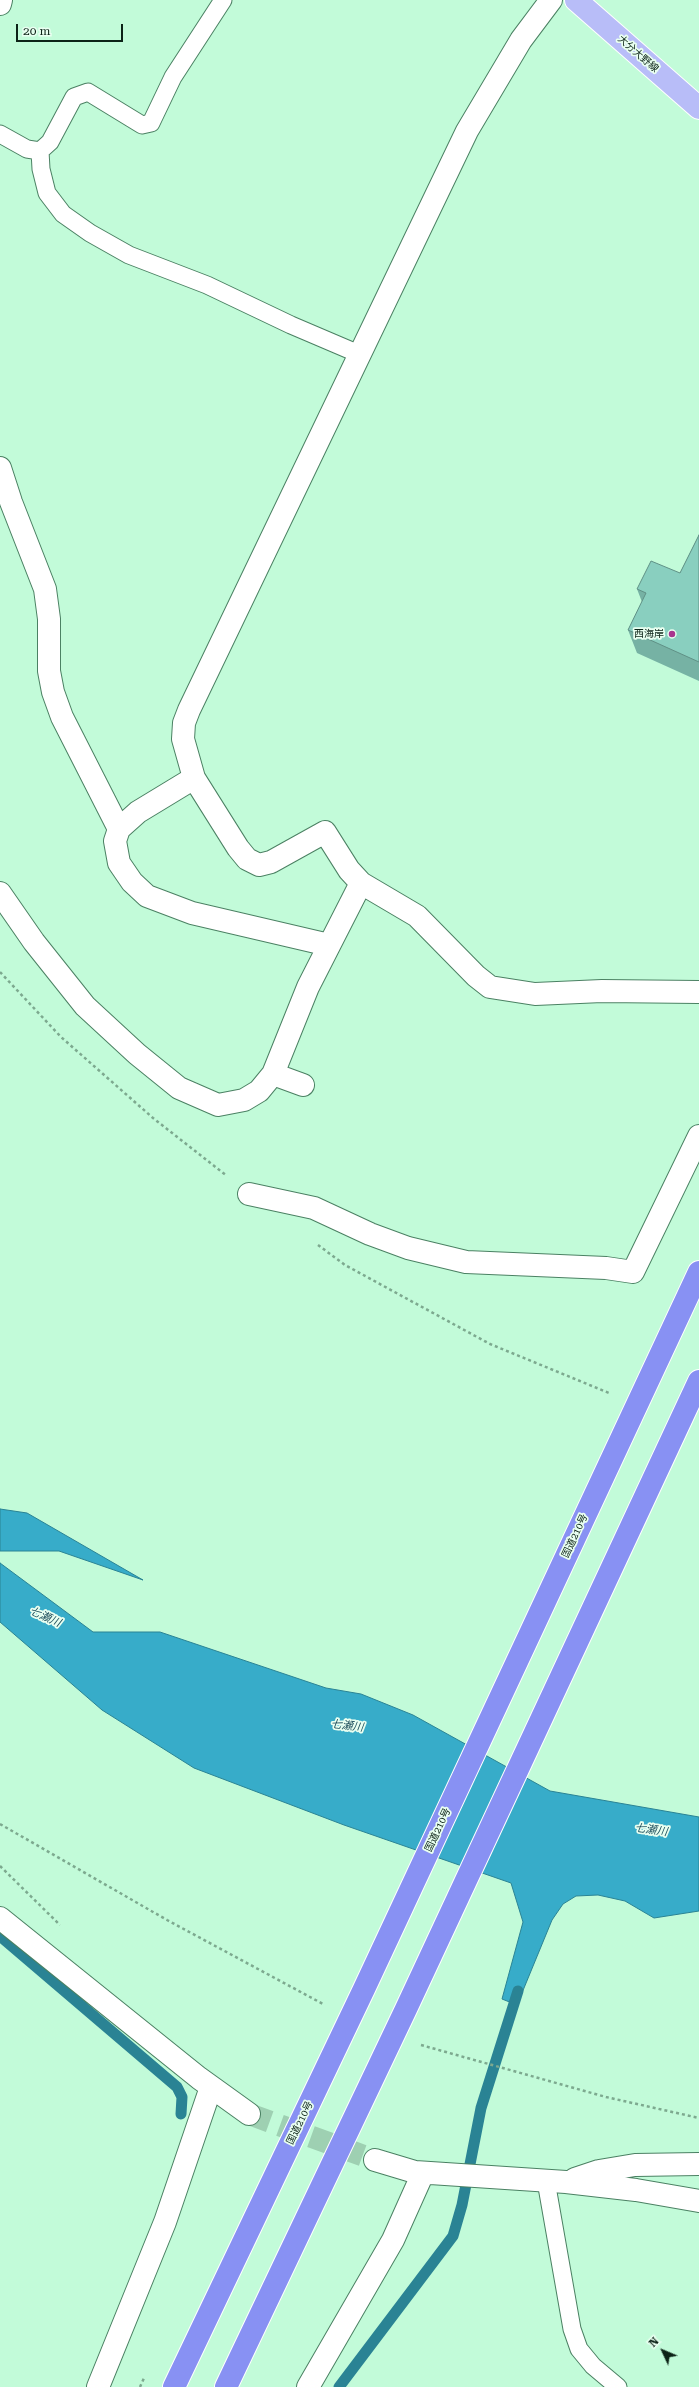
<!DOCTYPE html>
<meta charset="utf-8">
<style>
body{margin:0}
#map{position:relative;width:699px;height:2387px;overflow:hidden;background:#c2fbd9;font-family:"Roboto Serif",serif}
canvas{display:block}
.north{position:absolute;left:643px;top:2331px;width:40px;height:40px;-webkit-text-stroke:3px #e9fff1;paint-order:stroke;rotate:314deg;font-size:11px;font-weight:700;line-height:16px;text-align:center;color:#0c2317}
.north::after{content:'';display:block;margin:auto;width:14px;height:18px;background:#0c2317;clip-path:polygon(50% 0,100% 100%,50% 72%,0 100%)}
.scale{position:absolute;left:16px;top:24px;width:107px;height:18px;box-sizing:border-box;border:2px solid #0c2317;border-top:0;padding-left:5px;font-size:12px;line-height:14px;white-space:nowrap;color:#0c2317;-webkit-text-stroke:3px #e9fff1;paint-order:stroke}
</style>
<div id="map">
<canvas width="699" height="2387"></canvas>
<div class="north">N</div>
<div class="scale">20 m</div>
</div>
<script>
const ctx = document.querySelector('canvas').getContext('2d');
ctx.lineJoin = 'round';
function paint(path, color) { ctx.fillStyle = color; ctx.fill(path, 'evenodd'); }
const poly = rows => new Path2D(rows.map(r => 'M' + r).join(''));
function stroke(path, color, width, dash) { ctx.strokeStyle = color; ctx.lineWidth = width; ctx.lineCap = dash ? 'butt' : 'round'; ctx.setLineDash(dash || []); ctx.stroke(path); }
function write(font, color, halo, rows, align = 'center') {
  ctx.font = font + ' "Roboto Serif","Noto Sans JP",serif'; ctx.lineWidth = 3.5; ctx.setLineDash([]); ctx.textBaseline = 'middle'; ctx.strokeStyle = halo; ctx.fillStyle = color; for (const [text, x, y, turn = 0] of rows) {
    ctx.save(); ctx.translate(x, y); ctx.rotate((+turn || 0) * Math.PI / 180); ctx.textAlign = isNaN(turn) ? turn : align; if (halo) ctx.strokeText(text, 0, 0); ctx.fillText(text, 0, 0); ctx.restore();
  }
}
const water = poly([
 [0,1509,27,1513,143,1580,59,1551,0,1551,0,1509],
 [0,1563,93,1632,160,1632,326,1688,361,1694,413,1715,550,1791,699,1817,699,1911,654,1918,625,1901,598,1895,576,1896,563,1904,552,1920,517,2005,502,1999,523,1922,511,1883,344,1825,194,1768,102,1710,0,1622,0,1563]
]);
const stream = poly([
 [0,1936,177,2087,182,2097,181,2114],
 [339,2387,453,2236,462,2205,481,2108,518,1991]
]);
const streetTunnel = poly([
 [249,2114,375,2160]
]);
const path = poly([
 [0,972,61,1037,153,1118,227,1176],
 [318,1245,345,1265,490,1344,609,1393],
 [0,1824,167,1920,323,2004],
 [0,1866,60,1925],
 [421,2045,606,2097,699,2118],
 [140,2387,144,2378]
]);
const lane = poly([
 [0,134,27,149,40,151,41,169,47,193,63,214,90,233,129,255,207,285,291,325,359,354],
 [40,151,50,142,74,97,88,92,142,125,151,123,173,77,223,0],
 [546,2181,572,2329,579,2349,593,2366,618,2387]
]);
const street = poly([
 [551,0,521,40,467,131,189,710,184,723,183,739,194,778,238,848,247,859,259,865,271,862,325,832,349,870,361,883,417,916,476,976,490,987,535,994,602,991,699,992],
 [0,4,1,0],
 [0,468,11,502,45,589,49,619,49,671,53,692,62,717,119,829],
 [194,778,138,812,119,829,115,841,119,863,132,882,147,896,192,913,329,945],
 [0,893,34,942,85,1006,137,1054,179,1088,218,1105,244,1100,259,1091,273,1074],
 [303,1085,273,1074,308,987,361,883],
 [249,1194,314,1208,370,1234,408,1248,466,1262,606,1268,633,1272,699,1136],
 [0,1918,199,2078,249,2114],
 [375,2160,415,2172,566,2182,636,2190,699,2201],
 [575,2179,599,2171,635,2165,699,2164],
 [98,2387,165,2222,211,2087],
 [308,2387,393,2240,423,2173]
]);
const primary = poly([
 [576,0,699,108]
]);
const highway = poly([
 [174,2387,364,1989,699,1272],
 [226,2387,406,2009,699,1381]
]);
const wall = poly([
 [699,535,699,681,637,653,628,630,642,602,637,589,680,573]
]);
const building = poly([
 [699,535,699,662,628,630,646,593,637,589,651,561,680,573,699,535]
]);
const markers = [
 [672,634,4,"#a8348e"]
];
const streetNames = [
 ["大分大野線",638,54,41],
 ["国道210号",575,1536,-65],
 ["国道210号",438,1830,-65],
 ["国道210号",300,2123,-64]
];
const poiNames = [
 ["西海岸",664,634]
];
const waterNames = [
 ["七瀬川",45,1617,24],
 ["七瀬川",347,1726,7],
 ["七瀬川",651,1830,8]
];
paint(water, '#37acc9');
stroke(water, '#2a8394', 1);
stroke(stream, '#2a8394', 11);
stroke(streetTunnel, '#9ed0b2', 22, [22, 11]);
stroke(lane, '#4b8163', 19);
stroke(street, '#4b8163', 24);
stroke(primary, '#fff', 24);
stroke(highway, '#fff', 24);
stroke(path, '#7da98f', 2.5, [3, 3]);
stroke(lane, '#fff', 17);
stroke(street, '#fff', 22);
stroke(primary, '#b8bdf8', 22);
stroke(highway, '#8891f3', 22);
paint(wall, '#76b2a4');
paint(building, '#89cfbf');
stroke(building, '#609186', 1);
for (const [x, y, r, color] of markers) { const dot = new Path2D(); dot.arc(x, y, r, 0, 2 * Math.PI); ctx.fillStyle = color; ctx.fill(dot); stroke(dot, '#e9fff1', 1.5); }
write('10px', '#0c2317', '#e9fff1', streetNames);
write('10px', '#0c2317', '#e9fff1', poiNames, 'right');
write('italic 11px', '#235360', '#e9fff1', waterNames);
</script>
